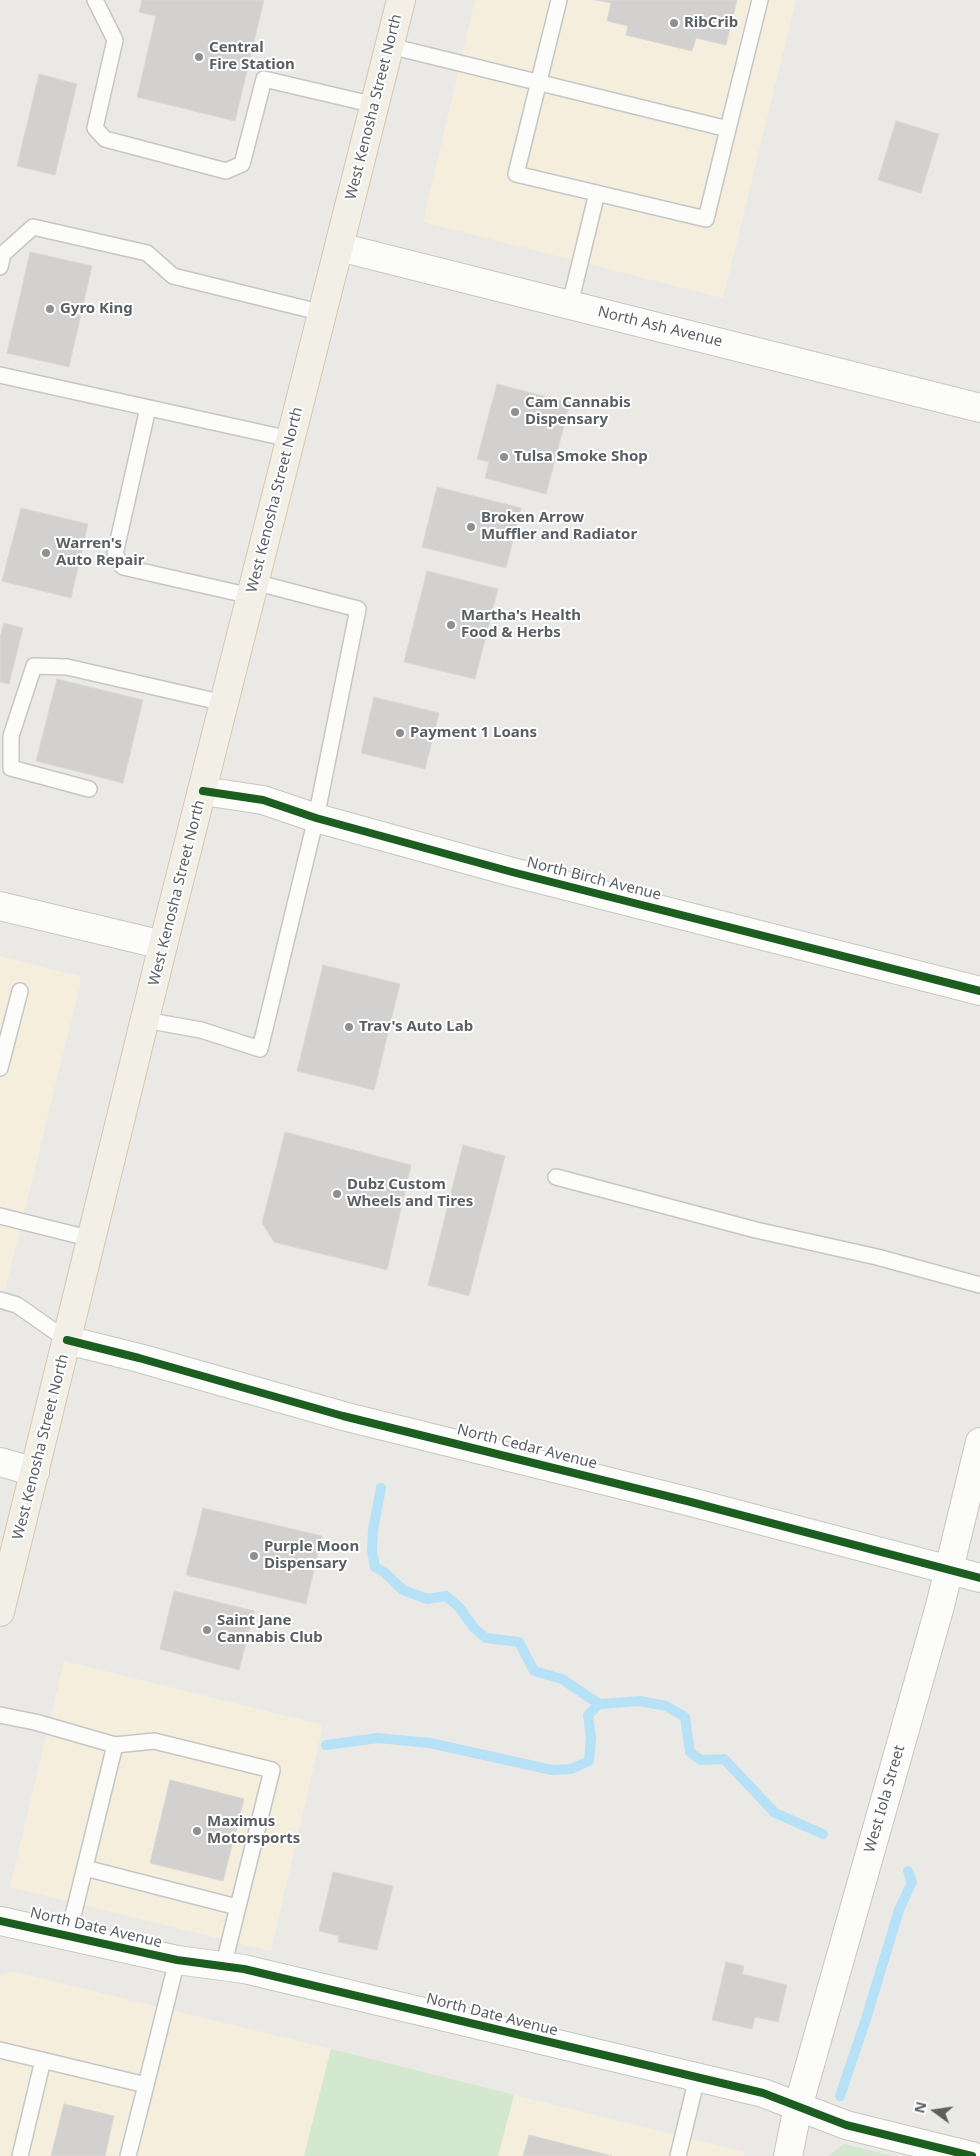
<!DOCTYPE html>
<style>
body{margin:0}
#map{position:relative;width:980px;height:2156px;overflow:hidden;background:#ebe9e5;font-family:"Noto Sans",sans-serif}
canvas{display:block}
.north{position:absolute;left:910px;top:2086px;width:50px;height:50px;-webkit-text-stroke:4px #fff;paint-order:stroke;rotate:284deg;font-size:14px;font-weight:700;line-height:20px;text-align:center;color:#5a5f64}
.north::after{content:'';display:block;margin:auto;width:18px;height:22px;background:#5a5f64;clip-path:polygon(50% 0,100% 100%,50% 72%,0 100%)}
</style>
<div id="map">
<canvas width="980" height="2156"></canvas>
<div class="north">N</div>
</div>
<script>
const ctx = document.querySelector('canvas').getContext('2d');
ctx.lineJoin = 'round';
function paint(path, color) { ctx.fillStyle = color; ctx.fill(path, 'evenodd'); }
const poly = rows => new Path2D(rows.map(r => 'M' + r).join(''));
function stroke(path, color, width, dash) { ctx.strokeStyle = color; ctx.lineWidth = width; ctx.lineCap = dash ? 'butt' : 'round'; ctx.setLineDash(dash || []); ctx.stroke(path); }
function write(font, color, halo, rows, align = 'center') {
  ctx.font = font + ' "Noto Sans",sans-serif'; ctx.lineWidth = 4; ctx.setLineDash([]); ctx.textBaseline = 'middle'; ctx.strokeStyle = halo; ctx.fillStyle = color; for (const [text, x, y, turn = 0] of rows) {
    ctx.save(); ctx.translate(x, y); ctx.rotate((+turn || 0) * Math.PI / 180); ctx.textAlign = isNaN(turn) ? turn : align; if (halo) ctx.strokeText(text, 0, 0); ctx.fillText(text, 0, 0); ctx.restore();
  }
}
const commercial = poly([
 [475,0,796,0,723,298,423,222],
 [0,956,82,977,0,1311],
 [64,1661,323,1725,271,1951,10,1887],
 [11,1971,331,2049,304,2156,0,2156,0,1976],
 [514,2095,745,2152,744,2156,498,2156]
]);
const green = poly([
 [331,2049,514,2095,498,2156,304,2156],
 [844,2144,893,2156,828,2156]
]);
const stream = poly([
 [381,1488,373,1530,372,1551,375,1567,384,1572,403,1590,427,1599,446,1596,459,1607,474,1628,486,1638,519,1642,534,1671,562,1679,599,1704],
 [326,1745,378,1738,430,1743,552,1770,571,1769,589,1761,591,1738,588,1715,599,1704,640,1701,666,1706,685,1717,690,1752,701,1760,724,1759,775,1813,823,1834],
 [840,2096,866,2019,899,1910,912,1882,908,1871]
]);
const building = poly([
 [142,0,264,0,235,121,137,97,156,16,139,12,142,0],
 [596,0,737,0,726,45,696,38,692,51,626,35,628,26,607,21,611,3,596,0],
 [39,74,77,84,55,175,17,166,39,74],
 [896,121,939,134,921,193,878,180,896,121],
 [30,252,92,266,69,367,7,353,30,252],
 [497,384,570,403,546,494,485,478,489,462,477,459,497,384],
 [437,487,521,508,506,568,422,547,437,487],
 [21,508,88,524,71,598,2,581,21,508],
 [427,571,498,589,475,679,404,662,427,571],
 [4,623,23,628,9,684,0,682,0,637,4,623],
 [57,679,143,700,123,783,36,761,57,679],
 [374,697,439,713,425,769,361,753,374,697],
 [323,965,400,984,374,1090,297,1071,323,965],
 [285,1132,411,1165,387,1270,274,1242,262,1223,285,1132],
 [463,1145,505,1156,469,1296,428,1285,463,1145],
 [203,1508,322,1536,306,1604,186,1575,203,1508],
 [174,1591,254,1611,239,1670,160,1649,174,1591],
 [170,1780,244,1799,223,1881,150,1863,170,1780],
 [333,1872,393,1886,377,1950,338,1942,339,1936,319,1931,333,1872],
 [726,1962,744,1966,742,1974,787,1985,778,2022,755,2017,752,2029,712,2020,726,1962],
 [64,2104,114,2116,105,2156,51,2156,64,2104],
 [529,2135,612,2156,523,2156,529,2135]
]);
const lane = poly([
 [95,0,115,40,95,128,105,139,226,171,242,164,264,79,375,105],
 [559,0,516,174,706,219,728,129],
 [390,46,728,129,760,0],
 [0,267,3,254,33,227,147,253,173,276,323,313],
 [570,304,597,193],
 [0,375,290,439],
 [148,408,115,554,123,567,251,596],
 [89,789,11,768,11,736,34,666,67,667,224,703],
 [145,1020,201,1030,260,1049,316,818,358,609,254,582],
 [0,1068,20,991],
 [556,1177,756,1230,877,1257,980,1285],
 [0,1216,92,1239],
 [0,1300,17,1305,67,1340],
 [0,1715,35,1722,115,1745,154,1741,272,1770,223,1967],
 [85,1868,237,1907],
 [68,1936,115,1745],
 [0,2050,146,2085,177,1960],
 [20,2156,43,2060],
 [128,2156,146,2085],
 [678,2156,697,2078]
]);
const street = poly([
 [339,247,980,408],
 [203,791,263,800,316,818,512,872,980,991],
 [0,906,163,945],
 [67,1340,139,1358,343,1416,687,1501,980,1578],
 [0,1462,35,1472],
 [0,1921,177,1960,244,1969,763,2093,846,2125,972,2156],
 [788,2156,798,2107,940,1606,980,1442]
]);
const primary = poly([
 [0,1612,163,945,401,0]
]);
const cycleway = poly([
 [203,791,263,800,316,818,512,872,980,991],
 [67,1340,139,1358,343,1416,687,1501,980,1578],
 [0,1921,177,1960,244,1969,763,2093,846,2125,972,2156]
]);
const markers = [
 [674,23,5,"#8d8f91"],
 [199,57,5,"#8d8f91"],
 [50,309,5,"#8d8f91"],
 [515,412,5,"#8d8f91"],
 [504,457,5,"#8d8f91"],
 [471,527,5,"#8d8f91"],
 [46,553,5,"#8d8f91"],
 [451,625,5,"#8d8f91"],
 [400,733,5,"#8d8f91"],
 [349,1027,5,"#8d8f91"],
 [337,1194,5,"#8d8f91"],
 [254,1556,5,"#8d8f91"],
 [207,1630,5,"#8d8f91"],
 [197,1831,5,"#8d8f91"]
];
const poiNames = [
 ["RibCrib",684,23],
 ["Central",209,48],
 ["Fire Station",209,65],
 ["Gyro King",60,309],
 ["Cam Cannabis",525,403],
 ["Dispensary",525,420],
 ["Tulsa Smoke Shop",514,457],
 ["Broken Arrow",481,518],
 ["Muffler and Radiator",481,535],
 ["Warren's",56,544],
 ["Auto Repair",56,561],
 ["Martha's Health",461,616],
 ["Food & Herbs",461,633],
 ["Payment 1 Loans",410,733],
 ["Trav's Auto Lab",359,1027],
 ["Dubz Custom",347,1185],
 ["Wheels and Tires",347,1202],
 ["Purple Moon",264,1547],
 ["Dispensary",264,1564],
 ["Saint Jane",217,1621],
 ["Cannabis Club",217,1638],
 ["Maximus",207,1822],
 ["Motorsports",207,1839]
];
const streetNames = [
 ["West Kenosha Street North",374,107,-76],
 ["North Ash Avenue",660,327,14],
 ["West Kenosha Street North",275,500,-76],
 ["North Birch Avenue",594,879,14],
 ["West Kenosha Street North",177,893,-76],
 ["West Kenosha Street North",41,1447,-76],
 ["North Cedar Avenue",527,1447,14],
 ["West Iola Street",885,1799,-74],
 ["North Date Avenue",96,1928,13],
 ["North Date Avenue",492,2015,14]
];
paint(commercial, '#f6eedd');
paint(green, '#d3e8ce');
stroke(stream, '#b7e1f7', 10);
paint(building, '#d3d1cf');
stroke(building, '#dad8d4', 1);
stroke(lane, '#c6c6c5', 18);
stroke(street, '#c6c6c5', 30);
stroke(primary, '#d5c8b1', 30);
stroke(lane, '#fcfcfb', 15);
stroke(street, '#fcfcfb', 28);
stroke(primary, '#f2efe7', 28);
stroke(cycleway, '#1b5e20', 8);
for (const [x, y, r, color] of markers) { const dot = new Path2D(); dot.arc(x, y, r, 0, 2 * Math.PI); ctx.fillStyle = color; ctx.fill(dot); stroke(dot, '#fff', 2); }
write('bold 15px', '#5a5f64', '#fff', poiNames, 'left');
write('15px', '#5a5f64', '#fff', streetNames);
</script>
